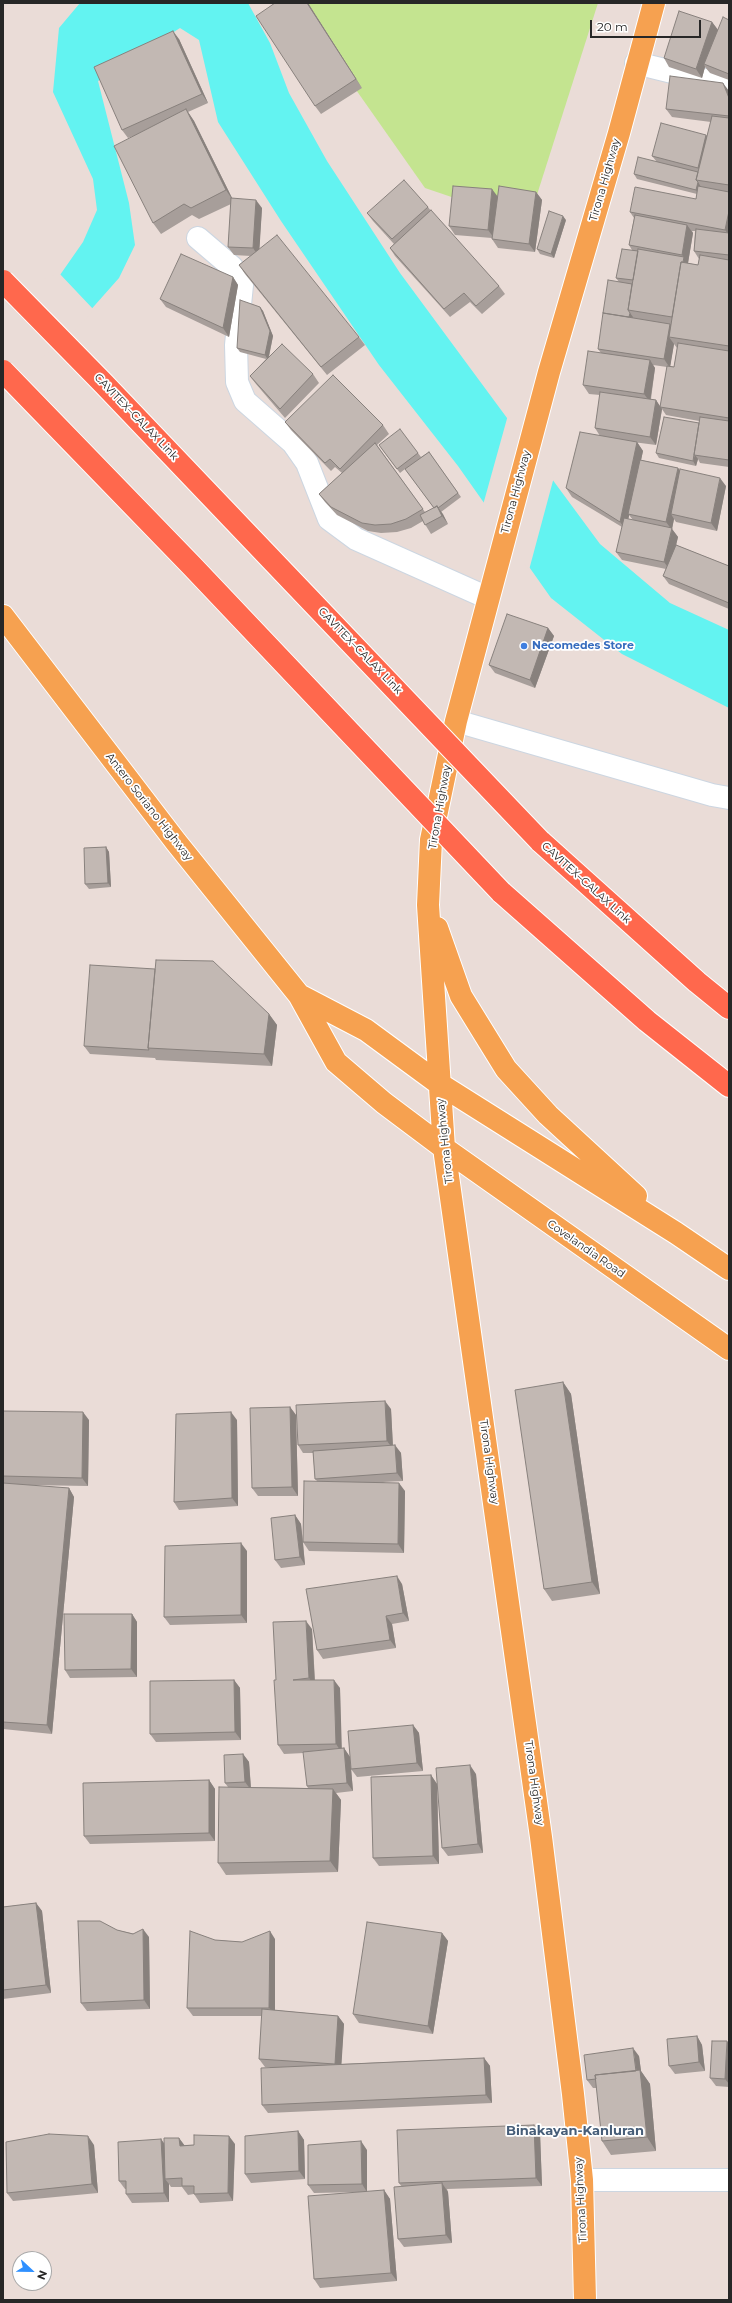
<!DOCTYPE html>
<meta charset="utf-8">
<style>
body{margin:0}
#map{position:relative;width:732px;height:2303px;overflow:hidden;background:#eadcd7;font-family:Montserrat,sans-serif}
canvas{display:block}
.frame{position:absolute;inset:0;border:4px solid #272727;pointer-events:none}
.north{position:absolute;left:12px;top:2251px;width:40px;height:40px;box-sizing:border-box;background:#fff;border:1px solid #a9a9a9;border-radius:50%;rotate:112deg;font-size:11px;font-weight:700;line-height:16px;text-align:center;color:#272727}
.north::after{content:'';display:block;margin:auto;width:14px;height:18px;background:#2f90ff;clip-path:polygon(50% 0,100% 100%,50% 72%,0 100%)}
.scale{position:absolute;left:590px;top:20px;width:111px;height:18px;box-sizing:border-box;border:2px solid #272727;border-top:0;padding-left:5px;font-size:12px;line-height:14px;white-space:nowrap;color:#272727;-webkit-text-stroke:3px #fff;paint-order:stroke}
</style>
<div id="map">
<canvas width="732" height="2303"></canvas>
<div class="frame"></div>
<div class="north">N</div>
<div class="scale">20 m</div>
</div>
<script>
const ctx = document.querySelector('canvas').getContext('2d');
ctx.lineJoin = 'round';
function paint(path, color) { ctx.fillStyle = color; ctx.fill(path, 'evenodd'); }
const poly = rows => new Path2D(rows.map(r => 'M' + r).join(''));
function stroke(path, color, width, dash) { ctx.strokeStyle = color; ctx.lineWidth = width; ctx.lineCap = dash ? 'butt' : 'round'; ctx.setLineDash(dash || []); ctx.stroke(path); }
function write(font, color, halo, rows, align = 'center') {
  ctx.font = font + ' Montserrat,sans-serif'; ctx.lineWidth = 3.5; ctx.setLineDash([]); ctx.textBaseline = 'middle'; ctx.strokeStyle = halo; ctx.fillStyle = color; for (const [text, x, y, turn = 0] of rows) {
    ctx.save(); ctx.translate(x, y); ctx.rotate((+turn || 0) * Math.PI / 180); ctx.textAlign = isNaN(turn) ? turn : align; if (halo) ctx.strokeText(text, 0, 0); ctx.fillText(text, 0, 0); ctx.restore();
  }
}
const green = poly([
 [308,3,598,3,528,223,425,188,302,13]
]);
const water = poly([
 [80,3,248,3,270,43,289,93,327,161,400,273,600,544,670,603,729,630,729,708,622,654,551,598,458,466,379,365,281,221,218,122,199,40,180,28,98,81,129,203,135,245,119,278,72,331,60,275,83,242,97,210,93,179,53,92,59,28]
]);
const pier = poly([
 [59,273,94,310,73,332,40,359,3,372,3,294],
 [508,415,554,477,529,570,483,505]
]);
const minor = poly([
 [636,63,729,86],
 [198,238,232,267,242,285,236,345,237,382,245,401,293,443,307,463,329,519,356,539,488,598],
 [456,721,712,795,729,798],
 [582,2180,729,2180]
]);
const major = poly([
 [3,616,176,842,299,995,336,1062,384,1103,444,1148,729,1349],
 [437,928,461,996,506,1069,548,1115,636,1196],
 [299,995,366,1030,438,1083,676,1233,729,1269],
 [585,2300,582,2180,573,2094,541,1837,444,1148,428,905,431,840,456,721,549,372,619,133,654,3]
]);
const highway = poly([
 [540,841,697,982,729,1008],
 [501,892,647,1021,729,1086]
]);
const highwayBridge = poly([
 [3,281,104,384,540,841],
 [3,371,192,566,501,892]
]);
const wall = poly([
 [275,3,308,3,362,88,321,114,315,106],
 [729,20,729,80,710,73,705,67,702,78,669,67,664,58,712,22,718,30],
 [179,39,208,103,188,112,194,121,232,198,262,208,259,249,359,337,365,345,327,375,245,274,239,265,251,256,234,255,228,247,231,204,199,219,192,215,161,234,153,223,137,135,128,138,122,130],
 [729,92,729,467,700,463,698,459,696,466,659,458,656,453,699,423,699,421,666,415,662,409,656,445,633,442,637,442,643,451,641,460,678,468,680,471,726,486,717,531,676,522,674,519,672,529,678,537,676,545,729,566,729,609,669,584,663,576,666,569,622,560,616,552,622,527,572,497,566,488,600,436,595,428,600,395,589,394,583,385,601,353,598,349,619,282,616,278,632,250,629,245,634,218,630,212,696,199,697,194,637,179,634,174,657,162,652,156,706,135,707,136,711,122,672,117,666,109],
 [692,231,695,231,694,251,699,259,698,265,688,263,693,233],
 [674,344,677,348,674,367,670,366],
 [653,365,667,367,660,407,656,400,651,399,655,368],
 [629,515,633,520,628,519],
 [536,192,542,200,535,252,498,248,492,239,492,238,455,235,449,226,498,197,497,206],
 [428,207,431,211,499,286,505,294,482,314,470,302,450,317,395,256,390,248,394,244,373,221,367,213],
 [566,220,554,258,540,254,537,249],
 [233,277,238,285,229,337,166,307,160,299],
 [260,307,263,311,273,336,269,357,313,374,319,383,285,418,256,384,250,376,266,359,240,352,237,348],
 [285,422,383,425,389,434,377,445,425,512,434,508,405,469,400,473,379,445,418,453,421,457,429,452,461,497,441,512,448,524,431,534,423,521,411,528,397,532,381,533,368,531,337,515,325,502,319,494,342,473,335,467,331,471,291,430],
 [548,628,554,636,535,688,495,673,489,665],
 [106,847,109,852,111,887,89,889,85,884],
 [269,1014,277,1025,272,1066,156,1060,155,1058,90,1054,84,1046],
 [563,1382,571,1394,600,1594,552,1601,544,1589],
 [290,1407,296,1415,298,1496,258,1496,252,1488],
 [391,1409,393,1445,401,1453,403,1481,383,1482,405,1491,404,1553,309,1551,303,1542,305,1565,281,1568,275,1560,295,1515,301,1524,303,1542,317,1481,315,1479,313,1453,303,1453,298,1445],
 [3,1411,89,1420,88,1486,27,1485,69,1488,74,1497,52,1734,3,1729],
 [237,1420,238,1506,179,1510,174,1502],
 [247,1551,247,1623,170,1625,164,1617],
 [402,1584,409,1621,392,1624,396,1648,323,1659,317,1650],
 [132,1614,137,1622,137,1677,70,1678,65,1670],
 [312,1629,315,1680,340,1688,341,1748,344,1748,350,1757,353,1791,336,1793,341,1800,338,1872,226,1875,218,1863,228,1787,225,1783,243,1754,249,1762,251,1787,308,1788,307,1786,304,1753,284,1754,278,1745,276,1680],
 [234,1680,240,1688,241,1740,156,1742,150,1734],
 [413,1725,419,1733,423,1771,357,1777,351,1769],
 [476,1774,483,1853,448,1856,442,1848],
 [431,1775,437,1784,439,1864,379,1866,373,1858],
 [209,1780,215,1789,215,1841,90,1844,84,1836],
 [36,1903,42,1911,51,1993,3,1999,3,1907],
 [117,1930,149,1937,150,2009,87,2011,81,2003],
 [442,1933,448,1941,433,2034,359,2023,353,2014],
 [275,1939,275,2010,338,2016,344,2024,341,2064,484,2058,490,2066,492,2103,268,2113,262,2105,270,2067,265,2067,259,2059,262,2016,193,2016,187,2008,215,1940,242,1942],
 [697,2036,702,2045,705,2071,675,2074,669,2066],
 [729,2044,729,2087,716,2086,710,2078],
 [639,2056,641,2071,650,2084,656,2151,611,2155,602,2141,597,2088,593,2088,587,2080],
 [534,2125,540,2133,542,2186,447,2189,448,2192,452,2243,404,2247,398,2239,402,2187,399,2183],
 [298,2131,304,2140,305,2179,251,2183,245,2174],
 [179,2138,184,2145,235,2144,233,2201,200,2203,194,2194,188,2195,182,2187,171,2187,169,2184,169,2202,132,2203,126,2194,126,2189,125,2189,119,2181,161,2139,164,2143],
 [94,2145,98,2193,13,2201,7,2193],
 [367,2150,367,2192,384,2190,390,2199,397,2281,320,2288,314,2279,361,2192,314,2193,308,2185]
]);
const shadedWall = poly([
 [307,3,308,3,362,88,356,79],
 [712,22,718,30,704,64,705,67,702,78,696,69],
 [173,31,179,39,208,103,202,94],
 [723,83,729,91,729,98],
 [186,109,194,121,234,202,226,190],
 [706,135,712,144,704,176,698,168],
 [698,182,701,187,699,195,696,190],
 [492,189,498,197,494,238,488,230],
 [536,192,542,200,535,252,529,244],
 [256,200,262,208,259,257,253,248],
 [729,211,729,235,725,230],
 [563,216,566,220,554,258,551,254],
 [687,225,693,233,688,263,690,265,673,317,684,258,682,255],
 [233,277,238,285,229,337,223,328],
 [260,307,263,311,273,336,268,360,265,355],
 [630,313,633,317,632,321,629,317],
 [670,324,676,332,669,337,674,344,670,368,664,359],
 [650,360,655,368,650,402,644,394],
 [656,400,662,409,656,445,650,437],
 [637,442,643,451,626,530,620,522],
 [695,455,698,459,696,466,693,461],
 [678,468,684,476,671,514,674,519,672,529,678,537,670,570,664,562,672,530,666,522],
 [720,478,726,486,717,531,711,523],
 [437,506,443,514,448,524,442,516],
 [548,628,554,636,535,688,530,680],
 [106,847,109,852,111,887,108,883],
 [269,1014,277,1025,272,1066,264,1054],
 [563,1382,571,1394,600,1594,592,1582],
 [385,1401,391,1409,393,1449,387,1441],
 [290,1407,296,1415,298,1496,292,1487],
 [83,1412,89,1420,88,1486,82,1478],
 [231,1412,237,1420,238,1506,232,1498],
 [395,1445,401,1453,403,1481,397,1473],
 [399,1483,405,1491,404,1553,398,1544],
 [69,1488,74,1497,52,1734,47,1725],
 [295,1515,301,1524,305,1565,300,1557],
 [241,1543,247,1551,247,1623,241,1615],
 [397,1576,402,1584,409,1621,403,1613],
 [132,1614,137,1622,137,1677,131,1669],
 [386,1616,392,1624,396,1648,390,1640],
 [306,1621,312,1629,315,1687,309,1678],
 [234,1680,240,1688,241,1740,235,1732],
 [334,1680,340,1688,342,1753,336,1744],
 [413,1725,419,1733,423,1771,417,1763],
 [344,1748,350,1757,353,1791,347,1783],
 [243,1754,249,1762,251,1790,245,1782],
 [470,1765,476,1774,483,1853,478,1844],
 [431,1775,437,1784,439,1864,433,1856],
 [209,1780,215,1789,215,1841,209,1833],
 [333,1789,341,1800,338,1872,330,1861],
 [36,1903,42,1911,51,1993,46,1985],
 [143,1929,149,1937,150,2009,144,2000],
 [270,1931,275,1939,275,2016,269,2008],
 [442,1933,448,1941,433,2034,428,2026],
 [338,2016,344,2024,341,2072,335,2064],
 [697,2036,702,2045,705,2071,699,2062],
 [727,2041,729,2044,729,2084,725,2079],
 [633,2048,639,2056,641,2071,650,2084,656,2151,647,2137],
 [484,2058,490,2066,492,2103,486,2095],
 [534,2125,540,2133,542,2186,536,2178],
 [298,2131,304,2140,305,2179,299,2171],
 [88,2136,94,2145,98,2193,92,2184],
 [229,2136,235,2144,233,2201,228,2193],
 [179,2138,185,2146,180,2146],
 [161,2139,167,2148,165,2179,169,2184,169,2202,164,2193],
 [361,2141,367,2150,367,2192,362,2184],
 [442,2183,448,2192,452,2243,446,2235],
 [384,2190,390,2199,397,2281,391,2273]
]);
const building = poly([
 [275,3,307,3,356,79,315,106,256,16,275,3],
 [679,11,712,22,696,69,664,58,679,11],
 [723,17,729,20,729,74,704,64,723,17],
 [173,31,202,94,122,130,94,67,173,31],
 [670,76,723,83,729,98,729,116,666,109,670,76],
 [186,109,226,190,191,208,184,204,153,223,114,146,186,109],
 [712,116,729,118,729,185,696,180,712,116],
 [661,123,706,135,698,168,652,156,661,123],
 [638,157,698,172,696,180,698,182,696,190,634,174,638,157],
 [404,180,428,207,392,239,367,213,404,180],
 [453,186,492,189,488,230,449,226,453,186],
 [499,186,536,192,529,244,492,239,499,186],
 [698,186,729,192,729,211,725,230,630,212,635,187,696,199,698,186],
 [231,198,256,200,253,248,228,247,231,198],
 [431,210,499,286,476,306,464,293,444,309,390,248,431,210],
 [549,211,563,216,551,254,537,249,549,211],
 [635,215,687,225,682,255,629,245,635,215],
 [696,229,729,233,729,255,694,251,696,229],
 [277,235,359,337,321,367,239,265,277,235],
 [622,249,638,251,633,280,616,278,622,249],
 [638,249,684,257,683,262,681,262,672,317,628,310,638,249],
 [181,254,233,277,223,328,160,299,181,254],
 [700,255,729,260,729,346,669,337,681,262,698,265,700,255],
 [608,280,632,284,628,310,630,313,629,317,603,313,608,280],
 [240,300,260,307,270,331,265,355,237,348,240,300],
 [603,313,670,324,664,359,598,349,603,313],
 [678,343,729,351,729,418,660,407,667,366,674,367,678,343],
 [282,344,313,374,280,409,250,376,282,344],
 [588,351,650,360,644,394,583,385,588,351],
 [333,375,383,425,340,469,330,459,325,463,285,422,333,375],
 [600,392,656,400,650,437,595,428,600,392],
 [664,417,699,423,693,461,656,453,664,417],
 [700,417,729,421,729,460,694,455,700,417],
 [400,429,418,453,397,469,379,445,400,429],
 [580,432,637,442,620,522,566,488,580,432],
 [375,443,423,509,406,519,391,524,375,525,362,523,331,507,319,494,375,443],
 [429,452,458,493,438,508,437,506,434,508,405,469,429,452],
 [640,460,678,468,666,522,628,514,640,460],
 [680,469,720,478,711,523,671,514,680,469],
 [437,506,442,516,425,525,420,515,437,506],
 [624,518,672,528,664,562,616,552,624,518],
 [676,545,729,566,729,603,663,576,676,545],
 [507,614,548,628,530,680,489,665,507,614],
 [106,847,108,883,85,884,84,848,106,847],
 [156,960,213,961,269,1014,264,1054,148,1048,156,960],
 [90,965,155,969,148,1048,149,1050,84,1046,90,965],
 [563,1382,592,1582,544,1589,515,1390,563,1382],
 [385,1401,387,1441,298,1445,296,1405,385,1401],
 [290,1407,292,1487,252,1488,250,1408,290,1407],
 [3,1411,83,1412,82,1478,3,1476,3,1411],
 [231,1412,232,1498,174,1502,176,1414,231,1412],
 [395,1445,397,1473,315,1479,313,1451,395,1445],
 [304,1481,399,1483,398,1544,303,1542,304,1481],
 [3,1483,69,1488,47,1725,3,1722,3,1483],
 [295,1515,300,1557,275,1560,271,1518,295,1515],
 [241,1543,241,1615,164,1617,165,1546,241,1543],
 [397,1576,403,1613,386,1616,390,1640,317,1650,306,1589,397,1576],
 [64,1614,132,1614,131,1669,65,1670,64,1614],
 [306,1621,309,1678,293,1680,334,1680,336,1744,278,1745,274,1680,276,1680,273,1622,306,1621],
 [234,1680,235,1732,150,1734,150,1681,234,1680],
 [413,1725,417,1763,351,1769,348,1731,413,1725],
 [344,1748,347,1783,307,1786,303,1752,344,1748],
 [243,1754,245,1782,225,1783,224,1755,243,1754],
 [470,1765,478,1844,442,1848,436,1768,470,1765],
 [431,1775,433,1856,373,1858,371,1777,431,1775],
 [209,1780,209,1833,84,1836,83,1783,209,1780],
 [219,1787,333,1789,330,1861,218,1863,219,1787],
 [36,1903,46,1985,3,1990,3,1907,36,1903],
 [78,1921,100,1921,117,1930,133,1934,143,1929,144,2000,81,2003,78,1921],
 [367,1922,442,1933,428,2026,353,2014,367,1922],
 [190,1931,215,1940,242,1942,270,1931,269,2008,187,2008,190,1931],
 [262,2009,338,2016,335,2064,259,2059,262,2009],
 [697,2036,699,2062,669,2066,667,2039,697,2036],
 [712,2041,727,2041,725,2079,710,2078,712,2041],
 [633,2048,636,2071,595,2075,596,2079,587,2080,584,2055,633,2048],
 [484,2058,486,2095,262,2105,261,2068,484,2058],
 [640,2070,647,2137,602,2141,595,2075,640,2070],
 [534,2125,536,2178,399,2183,397,2130,534,2125],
 [298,2131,299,2171,245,2174,245,2136,298,2131],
 [49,2134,88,2136,92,2184,7,2193,6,2142,49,2134],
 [194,2135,229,2136,228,2193,194,2194,194,2186,182,2186,182,2178,165,2179,164,2138,179,2138,180,2146,194,2145,194,2135],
 [161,2139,164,2193,126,2194,126,2181,119,2181,118,2142,161,2139],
 [361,2141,362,2184,308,2185,308,2145,361,2141],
 [442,2183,446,2235,398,2239,394,2187,442,2183],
 [384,2190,391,2273,314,2279,308,2196,384,2190]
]);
const markers = [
 [524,646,4,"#3f7fe0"]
];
const streetNames = [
 ["Tirona Highway",605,180,-74],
 ["CAVITEX–CALAX Link",136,417,46],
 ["Tirona Highway",516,492,-75],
 ["CAVITEX–CALAX Link",360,651,46],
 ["Antero Soriano Highway",149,807,52],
 ["Tirona Highway",440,807,-80],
 ["CAVITEX–CALAX Link",586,883,42],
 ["Tirona Highway",445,1141,-96],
 ["Covelandia Road",586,1249,35],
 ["Tirona Highway",489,1462,82],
 ["Tirona Highway",534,1783,82],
 ["Tirona Highway",581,2200,-93]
];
const shopNames = [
 ["Necomedes Store",532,646]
];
const quarterNames = [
 ["Binakayan-Kanluran",575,2131]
];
paint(green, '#c4e490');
paint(water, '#63f3f1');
paint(pier, '#eadcd7');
stroke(minor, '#ccd6e1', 24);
stroke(major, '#fff', 24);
stroke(highway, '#fff', 24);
stroke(minor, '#fff', 22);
stroke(major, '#f6a150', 22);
stroke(highway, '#ff684d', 22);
stroke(highwayBridge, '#fff', 24, []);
stroke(highwayBridge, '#ff684d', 22);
paint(wall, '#a79e9a');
paint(shadedWall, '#88817d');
paint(building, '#c2b8b3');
stroke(building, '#88817d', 1);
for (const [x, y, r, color] of markers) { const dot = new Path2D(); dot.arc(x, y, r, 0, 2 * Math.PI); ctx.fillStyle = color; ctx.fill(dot); stroke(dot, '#fff', 1.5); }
write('11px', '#272727', '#fff', streetNames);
write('bold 11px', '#366cbe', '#fff', shopNames, 'left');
write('bold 13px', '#465d78', '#fff', quarterNames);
</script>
